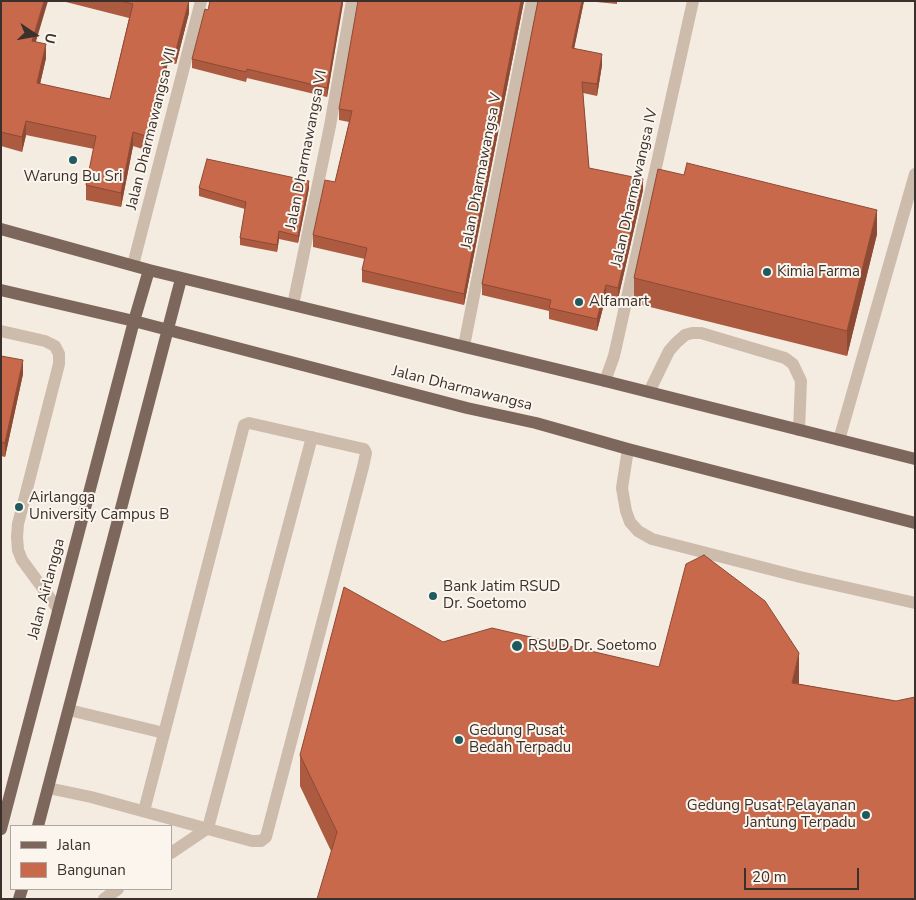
<!DOCTYPE html>
<style>
body{margin:0}
#map{position:relative;width:916px;height:900px;overflow:hidden;background:#f4ebe1;font-family:"Nunito Sans",sans-serif}
canvas{display:block}
.frame{position:absolute;inset:0;border:2px solid #3b302b;pointer-events:none}
.legend{position:absolute;left:10px;top:825px;width:162px;height:65px;box-sizing:border-box;background:#fbf5ee;border:1px solid #aea6a0;margin:0;padding:6px 9px;list-style:none;font-size:15px;color:#3b302b}
.legend li{display:flex;align-items:center;gap:10px;height:25px}
.legend b{width:25px;border:1px solid #aea6a0}
.north{position:absolute;left:10px;top:10px;width:50px;height:50px;-webkit-text-stroke:4px #fbf5ee;paint-order:stroke;rotate:102deg;font-size:14px;font-weight:700;line-height:20px;text-align:center;color:#3b302b}
.north::after{content:'';display:block;margin:auto;width:18px;height:22px;background:#3b302b;clip-path:polygon(50% 0,100% 100%,50% 72%,0 100%)}
.scale{position:absolute;left:744px;top:868px;width:115px;height:22px;box-sizing:border-box;border:2px solid #3b302b;border-top:0;padding-left:6px;font-size:15px;line-height:18px;white-space:nowrap;color:#3b302b;-webkit-text-stroke:4px #fbf5ee;paint-order:stroke}
</style>
<div id="map">
<canvas width="916" height="900"></canvas>
<div class="frame"></div>
<ul class="legend">
<li><b style="height:6px;background:#7d675c"></b>Jalan</li>
<li><b style="height:14px;background:#c8694b"></b>Bangunan</li>
</ul>
<div class="north">U</div>
<div class="scale">20 m</div>
</div>
<script>
const ctx = document.querySelector('canvas').getContext('2d');
ctx.lineJoin = 'round';
const poly = rows => new Path2D(rows.map(r => 'M' + r).join(''));
function stroke(path, color, width, dash) { ctx.strokeStyle = color; ctx.lineWidth = width; ctx.lineCap = dash ? 'butt' : 'round'; ctx.setLineDash(dash || []); ctx.stroke(path); }
function paint(path, color) { ctx.fillStyle = color; ctx.fill(path, 'evenodd'); }
function write(font, color, halo, rows, align = 'center') {
  ctx.font = font + ' "Nunito Sans",sans-serif'; ctx.lineWidth = 4; ctx.setLineDash([]); ctx.textBaseline = 'middle'; ctx.strokeStyle = halo; ctx.fillStyle = color; for (const [text, x, y, turn = 0] of rows) {
    ctx.save(); ctx.translate(x, y); ctx.rotate((+turn || 0) * Math.PI / 180); ctx.textAlign = isNaN(turn) ? turn : align; if (halo) ctx.strokeText(text, 0, 0); ctx.fillText(text, 0, 0); ctx.restore();
  }
}
const minor = poly([
 [133,265,201,1],
 [293,305,330,126,352,1],
 [1,331,45,341,55,346,59,354,59,364,18,524,17,537,18,550,22,560,58,609],
 [464,346,532,1],
 [605,381,614,356,693,1],
 [649,392,669,351,676,343,685,335,692,333,701,333,785,358,793,364,801,381,799,430],
 [839,440,915,174],
 [628,449,622,488,626,511,630,522,638,531,652,539,800,577,915,603],
 [69,710,164,733],
 [48,788,91,797,252,841,261,841,266,837,363,467,366,453,364,449,249,423,244,425,144,811],
 [171,853,208,828,312,437],
 [104,899,118,889]
]);
const major = poly([
 [1,229,149,270,605,381,915,459],
 [1,290,134,321,467,408,536,423,628,449,915,523],
 [38,826,181,279],
 [1,829,134,321,149,270],
 [19,899,22,889]
]);
const wall = poly([
 [1,1,36,42,46,58,40,84,110,99,129,18,62,1,189,1,189,13,176,64,168,62,149,151,133,146,121,207,86,200,86,185,94,149,26,135,22,152,1,146],
 [343,1,327,97,247,78,246,82,192,68,192,59,208,10],
 [524,1,464,305,362,282,362,270,365,259,313,247,313,235,335,182,349,122,339,120,339,109],
 [538,1,584,1,574,48,602,65,597,96,583,93,589,168,643,190,618,299,606,296,597,331,549,319,549,311,482,295,482,284],
 [586,1,617,1,617,4],
 [199,188,309,188,298,243,279,239,277,252,240,245,240,238,245,209,199,196],
 [877,234,847,356,634,303,634,278],
 [1,356,23,374,5,457,1,456],
 [443,642,799,684,896,701,331,851,300,786,300,755]
]);
const shadedWall = poly([
 [44,1,48,1,32,55,32,41],
 [189,1,189,13,176,64,176,50],
 [342,1,343,1,343,4,327,97,327,88],
 [521,1,524,1,464,305,464,294],
 [582,1,584,1,572,59,572,48],
 [46,44,46,58,37,97,37,83],
 [168,48,168,62,149,151,149,137],
 [602,54,602,65,597,96,597,84],
 [26,121,26,135,22,152,22,137],
 [133,132,133,146,121,207,121,193],
 [643,179,643,190,618,299,618,288],
 [309,181,309,188,298,243,298,236],
 [877,210,877,234,847,356,847,331],
 [279,231,279,239,277,252,277,245],
 [606,285,606,296,597,331,597,319],
 [23,360,23,374,5,457,5,443],
 [799,653,799,684,792,683]
]);
const building = poly([
 [1,1,44,1,32,41,46,44,37,83,110,99,133,4,121,1,189,1,176,50,168,48,149,137,133,132,121,193,86,185,96,136,26,121,22,137,1,132,1,1],
 [210,1,342,1,327,88,247,69,246,72,192,59,205,9,208,10,210,1],
 [358,1,521,1,464,294,362,270,367,248,313,235,325,180,335,182,352,111,339,109,358,1],
 [538,1,582,1,572,48,602,54,597,84,582,82,589,168,643,179,618,288,606,285,597,319,549,308,551,300,482,284,538,1],
 [207,159,309,181,298,236,279,231,277,245,240,238,246,202,199,188,207,159],
 [687,163,877,210,847,331,634,278,658,169,684,175,687,163],
 [1,356,23,360,5,443,1,442,1,356],
 [704,555,765,601,799,653,792,683,896,701,915,697,915,899,317,899,337,832,300,755,344,587,443,642,492,628,659,667,686,564,704,555]
]);
const markers = [
 [73,160,5,"#1f5a5e"],
 [767,272,5,"#1f5a5e"],
 [579,302,5,"#1f5a5e"],
 [19,507,5,"#1f5a5e"],
 [433,596,5,"#1f5a5e"],
 [517,646,6,"#1f5a5e"],
 [459,740,5,"#1f5a5e"],
 [866,815,5,"#1f5a5e"]
];
const streetNames = [
 ["Jalan Dharmawangsa VII",152,129,-76],
 ["Jalan Dharmawangsa VI",307,150,-79],
 ["Jalan Dharmawangsa V",482,171,-79],
 ["Jalan Dharmawangsa IV",635,188,-77],
 ["Jalan Dharmawangsa",462,389,14],
 ["Jalan Airlangga",47,589,-75]
];
const poiNames = [
 ["Warung Bu Sri",73,177,"center"],
 ["Kimia Farma",777,272],
 ["Alfamart",589,302],
 ["Airlangga",29,498],
 ["University Campus B",29,515],
 ["Bank Jatim RSUD",443,587],
 ["Dr. Soetomo",443,604],
 ["RSUD Dr. Soetomo",528,646],
 ["Gedung Pusat",469,731],
 ["Bedah Terpadu",469,748],
 ["Gedung Pusat Pelayanan",856,806,"right"],
 ["Jantung Terpadu",856,823,"right"]
];
stroke(minor, '#cdbbac', 12);
stroke(major, '#7d675c', 12);
paint(wall, '#ac5a40');
paint(shadedWall, '#8c4a34');
paint(building, '#c8694b');
stroke(building, '#8c4a34', 1);
for (const [x, y, r, color] of markers) { const dot = new Path2D(); dot.arc(x, y, r, 0, 2 * Math.PI); ctx.fillStyle = color; ctx.fill(dot); stroke(dot, '#fbf5ee', 2); }
write('15px', '#3b302b', '#fbf5ee', streetNames);
write('15px', '#3b302b', '#fbf5ee', poiNames, 'left');
</script>
